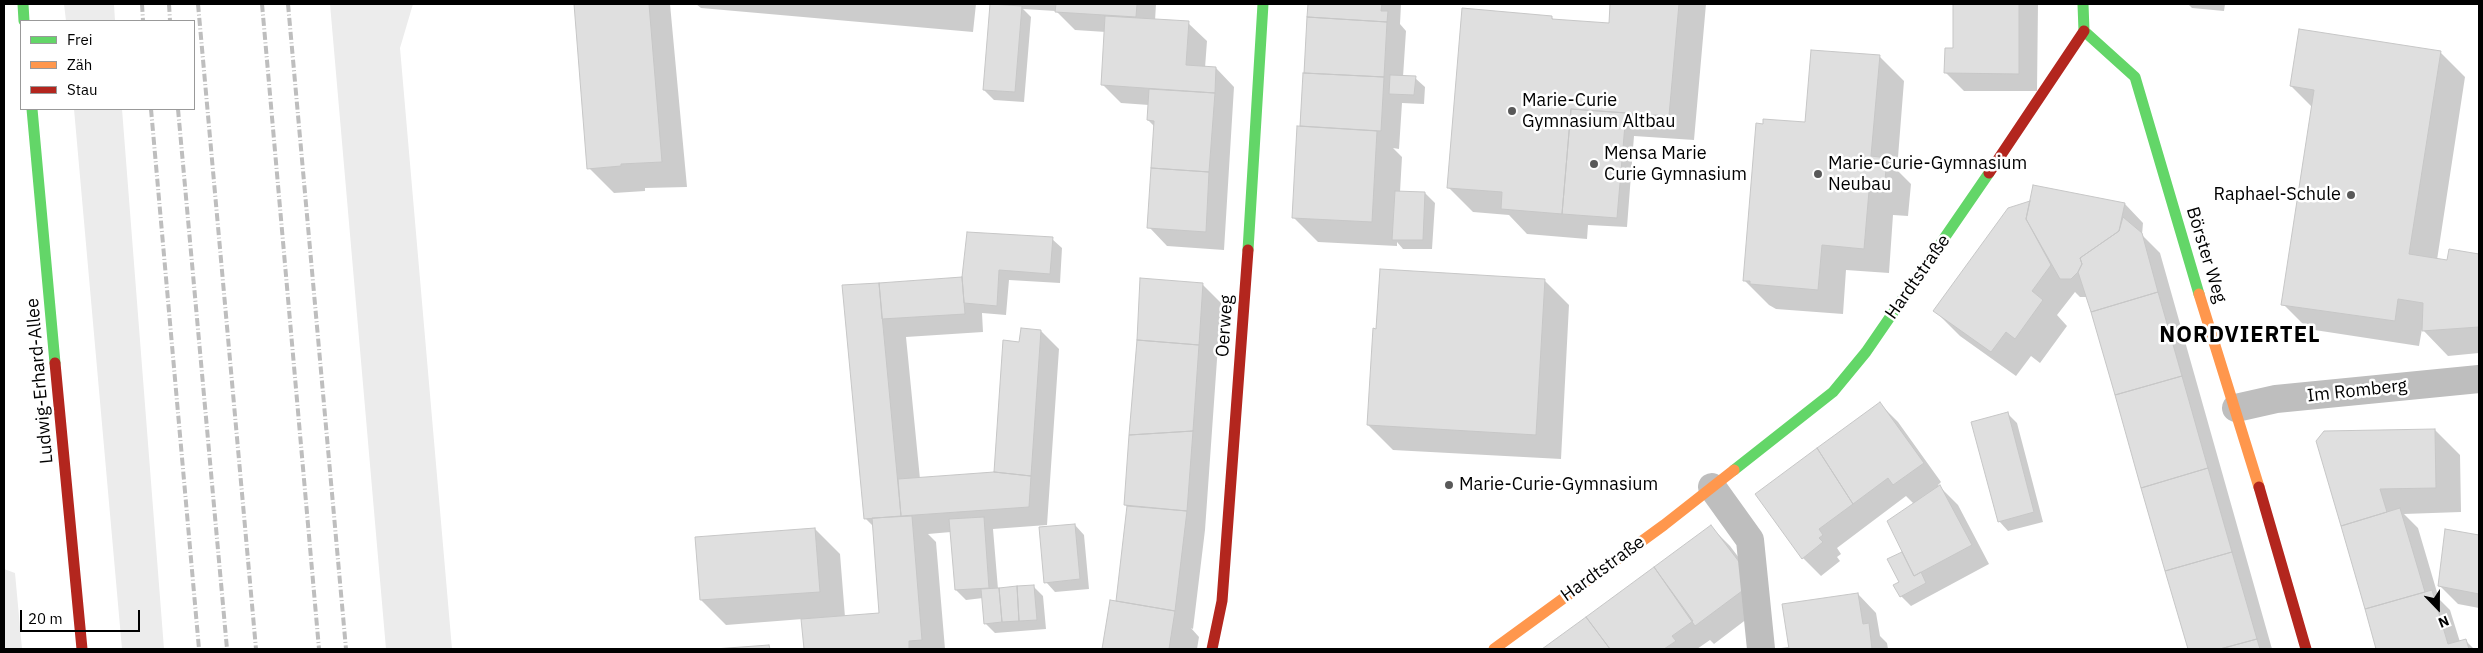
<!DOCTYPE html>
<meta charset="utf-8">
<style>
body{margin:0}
#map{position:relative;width:2483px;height:653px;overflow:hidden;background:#fff;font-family:"IBM Plex Sans",sans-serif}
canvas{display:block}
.frame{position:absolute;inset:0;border:5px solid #000;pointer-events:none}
.legend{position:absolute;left:20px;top:20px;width:175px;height:90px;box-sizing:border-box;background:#fff;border:1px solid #999;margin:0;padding:6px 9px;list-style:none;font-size:15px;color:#000}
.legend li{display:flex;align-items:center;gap:10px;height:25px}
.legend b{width:25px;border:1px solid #999}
.north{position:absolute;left:2413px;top:583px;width:50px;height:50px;-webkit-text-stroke:4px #fff;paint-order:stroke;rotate:158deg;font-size:14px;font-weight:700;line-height:20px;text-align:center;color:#000}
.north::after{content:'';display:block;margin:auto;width:18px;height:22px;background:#000;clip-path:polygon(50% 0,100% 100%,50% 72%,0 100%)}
.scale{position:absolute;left:20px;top:610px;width:120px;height:22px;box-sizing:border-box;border:2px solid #000;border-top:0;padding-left:6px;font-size:15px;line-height:18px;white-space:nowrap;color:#000;-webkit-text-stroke:4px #fff;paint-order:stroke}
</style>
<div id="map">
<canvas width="2483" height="653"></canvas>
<div class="frame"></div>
<ul class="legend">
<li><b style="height:6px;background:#63d668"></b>Frei</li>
<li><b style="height:6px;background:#ff974d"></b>Zäh</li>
<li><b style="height:6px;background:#b3261e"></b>Stau</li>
</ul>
<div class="north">N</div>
<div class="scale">20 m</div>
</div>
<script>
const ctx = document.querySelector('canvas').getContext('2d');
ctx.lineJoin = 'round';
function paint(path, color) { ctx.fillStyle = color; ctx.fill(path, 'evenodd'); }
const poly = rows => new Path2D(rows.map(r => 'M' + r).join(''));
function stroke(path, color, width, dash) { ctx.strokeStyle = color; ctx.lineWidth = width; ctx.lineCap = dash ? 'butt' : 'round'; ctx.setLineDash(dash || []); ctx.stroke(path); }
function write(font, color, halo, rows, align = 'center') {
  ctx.font = font + ' "IBM Plex Sans",sans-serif'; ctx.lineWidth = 5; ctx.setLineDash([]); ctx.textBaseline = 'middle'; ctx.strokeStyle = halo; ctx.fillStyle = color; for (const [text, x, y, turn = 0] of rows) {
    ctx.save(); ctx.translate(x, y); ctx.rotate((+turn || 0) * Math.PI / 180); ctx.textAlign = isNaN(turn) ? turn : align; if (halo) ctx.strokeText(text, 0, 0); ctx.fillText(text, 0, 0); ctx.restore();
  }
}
const green = poly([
 [64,4,114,4,115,21,66,21],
 [330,4,413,4,400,48,452,649,386,649],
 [74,109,122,109,164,649,122,649],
 [4,569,15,573,22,649,4,649]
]);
const shadow = poly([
 [575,4,670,4,687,187,645,188,645,191,614,193,589,168],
 [696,4,976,4,973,32,701,8],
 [1003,4,1156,4,1155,21,1188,23,1207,41,1205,68,1216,68,1234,87,1224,250,1167,246,1149,227,1155,127,1148,120,1149,105,1121,103,1103,85,1106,32,1075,30,1056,11,1023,9,1031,17,1024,102,994,100,984,90,1005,6],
 [1309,4,1401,4,1400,24,1406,31,1403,77,1415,78,1425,87,1424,104,1402,103,1399,149,1393,148,1402,157,1400,192,1425,193,1435,203,1432,249,1403,249,1397,242,1397,246,1318,242,1293,217],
 [1611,4,1706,4,1694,140,1634,136,1627,227,1588,225,1587,239,1527,234,1509,215,1473,212,1448,187,1551,17,1555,21,1610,24],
 [1955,4,2038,4,2037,91,1964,91,1946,73,1954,49],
 [2188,4,2225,4,2224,11,2192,8],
 [2440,52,2465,77,2437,260,2448,261,2450,251,2479,255,2479,353,2448,356,2422,329,2419,346,2308,329,2283,304,2313,108,2291,86],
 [1879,56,1904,81,1897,170,1911,184,1908,216,1893,215,1889,273,1846,270,1843,314,1776,309,1769,305,1744,280,1806,123],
 [2125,204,2143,223,2142,235,2160,253,2272,649,2189,649,2087,297,2080,297,2075,292,2057,315,2067,326,2040,363,2031,356,2016,376,1960,336,1935,311,2009,209],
 [1052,239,1062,248,1060,283,1009,280,1006,315,982,313,983,332,906,337,920,479,995,474,1020,343,1041,331,1059,349,1047,525,993,529,998,589,1033,586,1043,596,1046,629,995,633,985,623,983,598,966,600,956,590,951,532,928,534,936,542,945,649,805,649,803,619,726,625,701,600,815,529,840,554,845,617,881,614,874,527,865,518,843,286,962,279],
 [1544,280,1569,305,1561,459,1393,450,1368,425,1377,330],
 [1202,284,1221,303,1205,530,1193,629,1191,628,1199,637,1197,649,1103,649,1111,602,1120,603,1117,600,1128,507,1125,504],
 [1880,404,1898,422,1941,482,1938,485,1958,505,1989,564,1911,606,1901,596,1902,553,1906,557,1914,504,1906,496,1837,548,1841,554,1837,557,1840,561,1821,576,1803,558],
 [2008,414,2017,423,2043,522,2008,531,1999,521],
 [2435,430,2460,455,2461,512,2404,514,2418,528,2439,599,2450,610,2460,642,2465,640,2474,649,2378,649,2317,442],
 [1075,525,1084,535,1089,589,1055,592,1046,582],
 [1711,527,1730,546,1758,583,1760,609,1714,644,1710,640,1697,649,1544,649],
 [2446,530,2479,536,2479,608,2458,604,2439,585],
 [1858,594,1876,613,1880,636,1887,643,1888,649,1774,649,1788,647,1790,649,1784,605]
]);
const building = poly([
 [574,4,649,4,662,162,621,164,621,166,587,169,574,4],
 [990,4,1022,6,1015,92,983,90,990,4],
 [1056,4,1137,4,1136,17,1055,12,1056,4],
 [1308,4,1382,4,1381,11,1388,11,1387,22,1307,17,1308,4],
 [1610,4,1679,4,1669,116,1571,109,1562,214,1501,209,1502,192,1447,188,1462,8,1552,16,1552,19,1609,23,1610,4],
 [1953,4,2019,4,2019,74,1944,73,1945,48,1953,48,1953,4],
 [1105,16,1189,21,1186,65,1216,67,1215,93,1101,85,1105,16],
 [1307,17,1387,22,1384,77,1304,73,1307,17],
 [2299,29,2441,51,2409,254,2447,260,2449,249,2479,254,2479,327,2422,331,2423,303,2398,299,2395,321,2281,305,2314,90,2290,86,2299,29],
 [1811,50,1880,55,1871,156,1887,158,1884,192,1869,191,1864,249,1822,245,1818,290,1750,284,1750,281,1743,281,1756,123,1763,124,1763,119,1805,122,1811,50],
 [1303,73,1384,77,1381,131,1300,126,1303,73],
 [1390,75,1416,76,1414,95,1389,94,1390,75],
 [1149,89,1215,93,1209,172,1151,168,1154,121,1147,120,1149,89],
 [1571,109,1626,113,1617,218,1562,214,1571,109],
 [1297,126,1377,131,1372,222,1292,218,1297,126],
 [1151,168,1209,172,1206,232,1147,228,1151,168],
 [2033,185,2125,203,2119,231,2080,258,2082,264,2078,272,2071,279,2060,279,2026,219,2033,185],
 [1395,191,1425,192,1423,240,1392,240,1395,191],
 [2030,201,2026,219,2051,265,2032,291,2043,300,2015,339,2006,332,1991,352,1933,311,2008,208,2030,201],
 [2123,217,2142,233,2158,292,2091,312,2078,272,2082,264,2080,258,2119,231,2123,217],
 [967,232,1053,237,1050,274,999,270,997,306,964,303,962,277,967,232],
 [1380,269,1545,279,1536,435,1367,425,1373,328,1376,329,1380,269],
 [962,277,965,314,882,319,879,283,962,277],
 [1140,278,1203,283,1199,345,1137,340,1140,278],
 [879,283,901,516,864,519,842,285,879,283],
 [2158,292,2182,376,2115,395,2091,312,2158,292],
 [1021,328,1041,330,1031,476,994,472,1003,340,1019,342,1021,328],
 [1137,340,1199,345,1193,431,1129,435,1137,340],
 [2182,376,2208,468,2141,488,2115,395,2182,376],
 [1880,402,1924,463,1893,485,1888,478,1853,504,1817,448,1880,402],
 [2008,412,2034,512,1998,522,1971,422,2008,412],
 [2435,429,2436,488,2380,489,2387,512,2341,526,2316,441,2324,431,2435,429],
 [1193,431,1187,511,1124,505,1129,435,1193,431],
 [1817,448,1853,504,1819,529,1823,535,1819,538,1823,542,1802,559,1755,494,1817,448],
 [2208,468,2232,552,2165,571,2141,488,2208,468],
 [994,472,1031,476,1029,507,901,516,898,479,994,472],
 [1940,485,1972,545,1914,576,1887,521,1940,485],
 [1127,506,1187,511,1175,611,1116,601,1127,506],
 [2400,508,2425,592,2365,609,2341,526,2400,508],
 [912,516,922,640,909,641,909,649,804,649,801,619,879,613,872,518,912,516],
 [984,517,989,588,955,590,949,519,984,517],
 [1075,524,1080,579,1044,583,1039,527,1075,524],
 [1711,525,1740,563,1742,591,1695,626,1654,567,1711,525],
 [815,528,820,592,700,600,695,537,815,528],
 [2445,529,2479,535,2479,594,2438,586,2445,529],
 [1902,552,1914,576,1921,572,1926,583,1900,597,1893,585,1899,582,1887,559,1902,552],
 [2232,552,2257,639,2220,649,2188,649,2165,571,2232,552],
 [1654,567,1693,621,1672,636,1676,641,1664,649,1610,649,1586,617,1654,567],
 [1034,585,1037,620,1019,621,1017,586,1034,585],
 [1017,586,1019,621,1002,622,999,588,1017,586],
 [999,588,1002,622,984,624,981,589,999,588],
 [2432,590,2448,644,2466,639,2469,649,2376,649,2365,609,2432,590],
 [1858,593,1863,624,1869,623,1872,649,1789,649,1782,604,1858,593],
 [1110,600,1175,611,1169,649,1102,649,1110,600],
 [1586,617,1610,649,1542,649,1586,617],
 [2257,639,2260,649,2220,649,2257,639],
 [769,645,770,649,714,649,769,645]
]);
const street = poly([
 [2236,408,2276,399,2479,379],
 [1712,487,1750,540,1761,649]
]);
const fast = poly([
 [23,4,24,21],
 [2083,4,2084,31,2135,77,2199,294],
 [32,109,55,363],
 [1248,250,1263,4],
 [1734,470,1833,392,1866,352,1989,173]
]);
const slow = poly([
 [2199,294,2259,487],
 [1494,649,1664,525,1734,470]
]);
const jam = poly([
 [1989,173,2084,31],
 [55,363,82,649],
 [2259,487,2306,649],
 [1212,649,1222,601,1248,250]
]);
const rail = poly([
 [142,4,143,21],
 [169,4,170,21],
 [198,4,256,649],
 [262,4,319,649],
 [288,4,346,649],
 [151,109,199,649],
 [178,109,227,649]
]);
const markers = [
 [1512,111,5,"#595959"],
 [1594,164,5,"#595959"],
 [1818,174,5,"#595959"],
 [2351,195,5,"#595959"],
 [1449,485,5,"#595959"]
];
const poiNames = [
 ["Marie-Curie",1522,101],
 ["Gymnasium Altbau",1522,122],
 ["Mensa Marie",1604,154],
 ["Curie Gymnasium",1604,175],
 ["Marie-Curie-Gymnasium",1828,164],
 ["Neubau",1828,185],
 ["Raphael-Schule",2341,195,"right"],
 ["Marie-Curie-Gymnasium",1459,485]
];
const streetNames = [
 ["Börster Weg",2206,255,73],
 ["Hardtstraße",1918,277,-55],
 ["Oerweg",1225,326,-86],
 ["Ludwig-Erhard-Allee",40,381,-95],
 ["Im Romberg",2357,391,-6],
 ["Hardtstraße",1603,569,-36]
];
const districtNames = [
 ["NORDVIERTEL",2240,336]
];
paint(green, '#ececec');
paint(shadow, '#0003');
paint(building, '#dfdfdf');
stroke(building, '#c7c7c7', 1);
stroke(street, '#bebebe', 28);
stroke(fast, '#63d668', 11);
stroke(slow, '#ff974d', 11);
stroke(jam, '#b3261e', 11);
stroke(rail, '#bebebe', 4, [8, 2.5, 1, 2.5]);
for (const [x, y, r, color] of markers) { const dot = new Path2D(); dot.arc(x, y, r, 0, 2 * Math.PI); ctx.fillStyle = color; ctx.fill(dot); stroke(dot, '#fff', 2); }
write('18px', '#000', '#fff', poiNames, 'left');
write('18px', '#000', '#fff', streetNames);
ctx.letterSpacing = '1px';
write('bold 22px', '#000', '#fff', districtNames);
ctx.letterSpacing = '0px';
</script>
